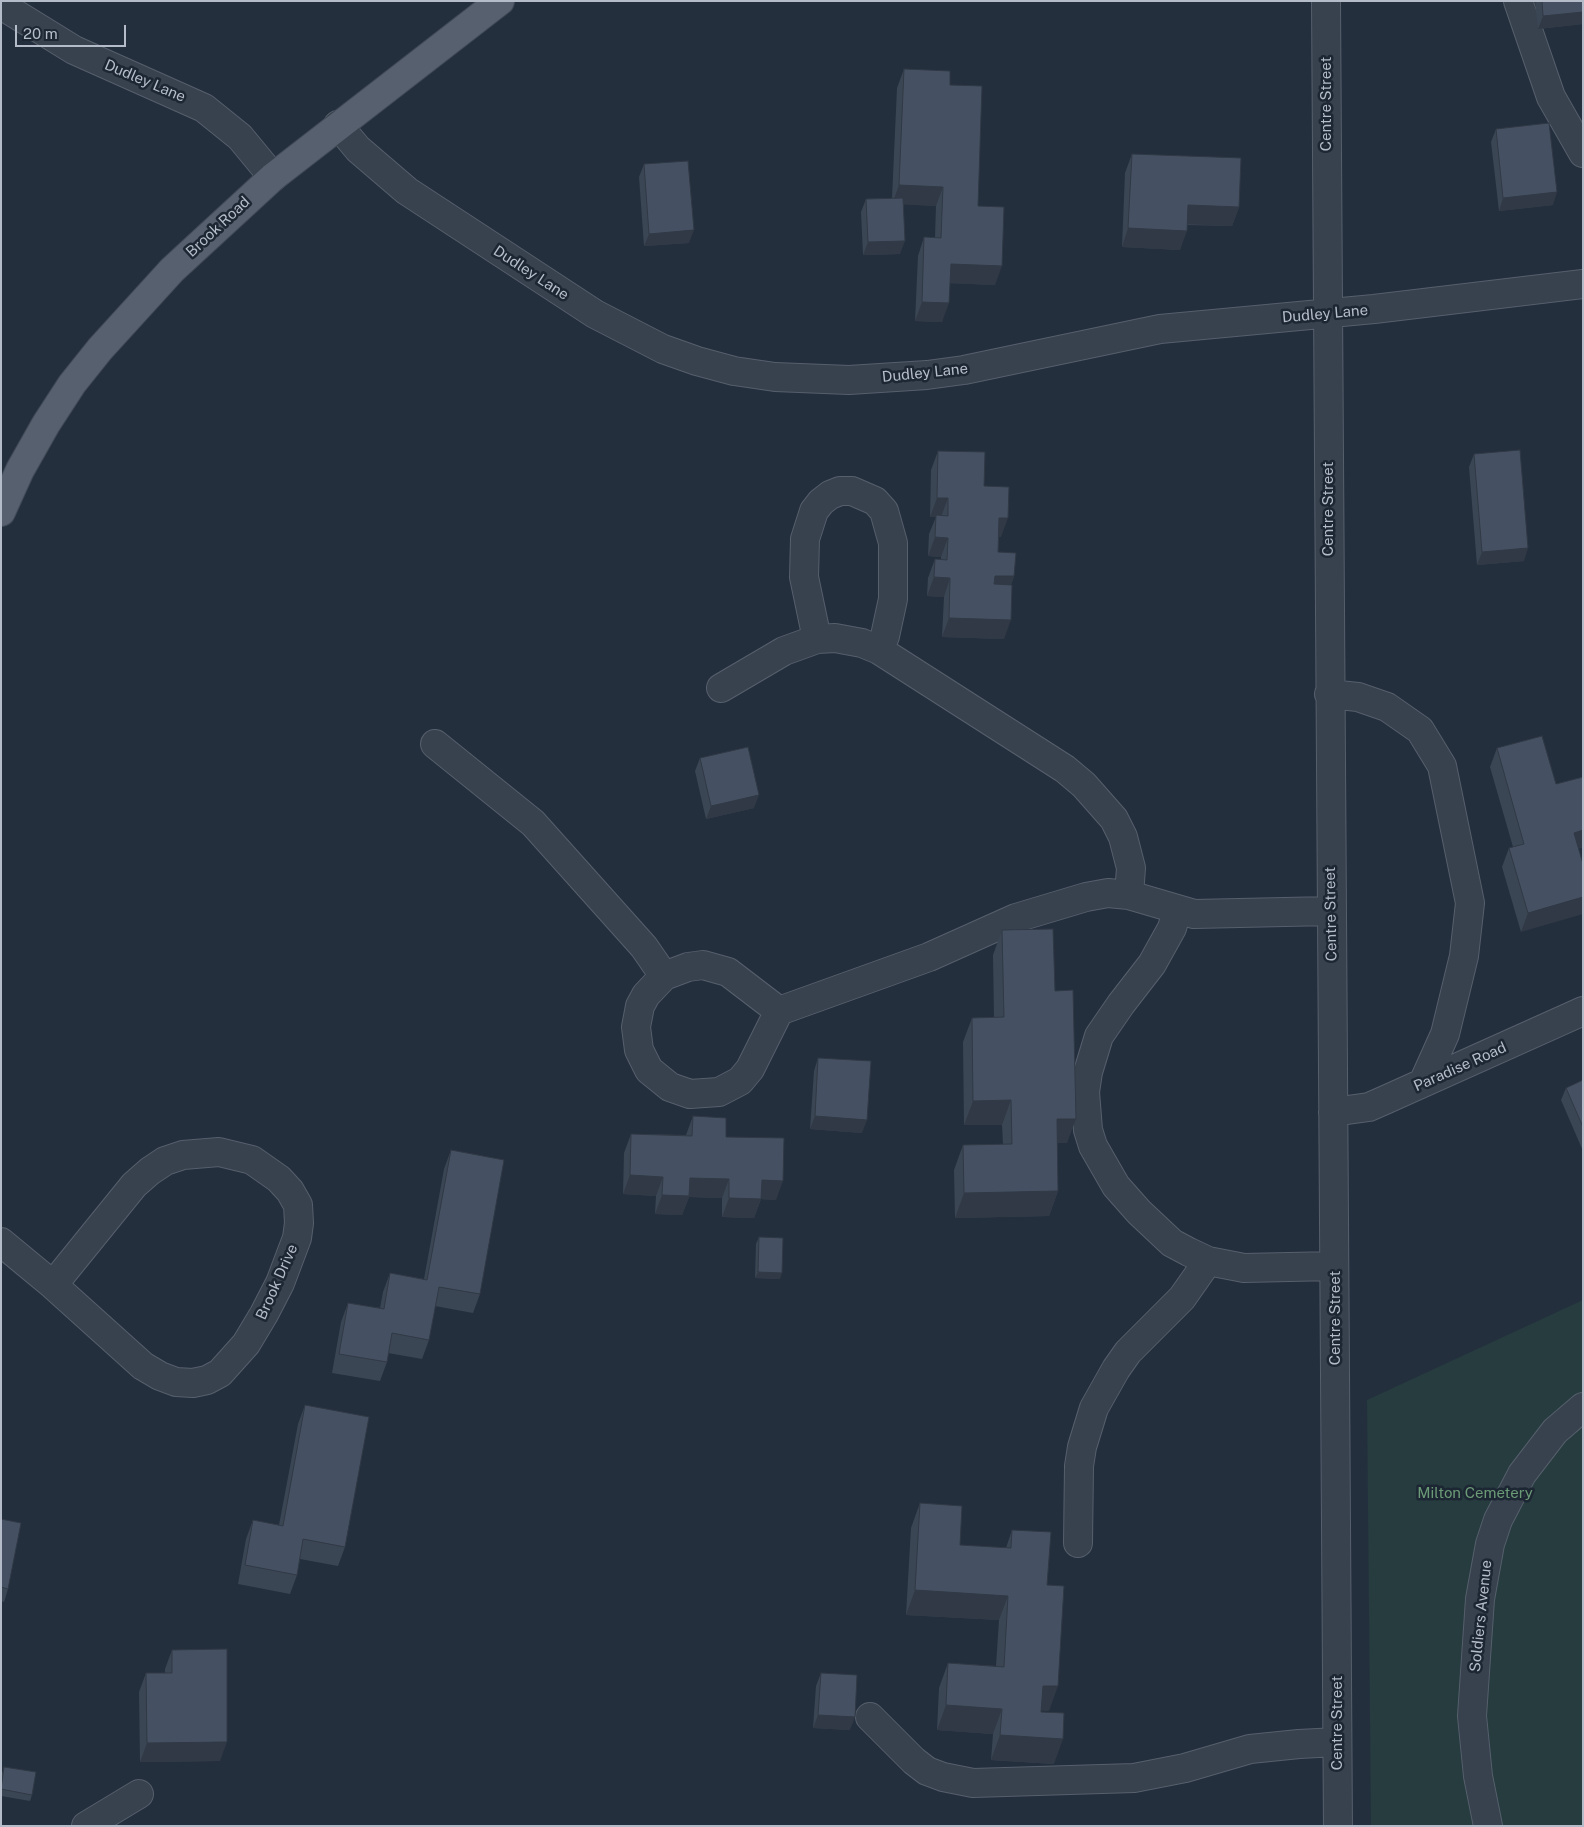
<!DOCTYPE html>
<style>
body{margin:0}
#map{position:relative;width:1584px;height:1827px;overflow:hidden;background:#242f3e;font-family:"Public Sans",sans-serif}
canvas{display:block}
.frame{position:absolute;inset:0;border:2px solid #b4bcc9;pointer-events:none}
.scale{position:absolute;left:15px;top:25px;width:111px;height:22px;box-sizing:border-box;border:2px solid #b4bcc9;border-top:0;padding-left:6px;font-size:15px;line-height:18px;white-space:nowrap;color:#b4bcc9;-webkit-text-stroke:4px #1d2633;paint-order:stroke}
</style>
<div id="map">
<canvas width="1584" height="1827"></canvas>
<div class="frame"></div>
<div class="scale">20 m</div>
</div>
<script>
const ctx = document.querySelector('canvas').getContext('2d');
ctx.lineJoin = 'round';
function paint(path, color) { ctx.fillStyle = color; ctx.fill(path, 'evenodd'); }
const poly = rows => new Path2D(rows.map(r => 'M' + r).join(''));
function stroke(path, color, width, dash) { ctx.strokeStyle = color; ctx.lineWidth = width; ctx.lineCap = dash ? 'butt' : 'round'; ctx.setLineDash(dash || []); ctx.stroke(path); }
function write(font, color, halo, rows, align = 'center') {
  ctx.font = font + ' "Public Sans",sans-serif'; ctx.lineWidth = 5; ctx.setLineDash([]); ctx.textBaseline = 'middle'; ctx.strokeStyle = halo; ctx.fillStyle = color; for (const [text, x, y, turn = 0] of rows) {
    ctx.save(); ctx.translate(x, y); ctx.rotate((+turn || 0) * Math.PI / 180); ctx.textAlign = isNaN(turn) ? turn : align; if (halo) ctx.strokeText(text, 0, 0); ctx.fillText(text, 0, 0); ctx.restore();
  }
}
const green = poly([
 [1583,1300,1583,1826,1371,1826,1367,1400]
]);
const minor = poly([
 [1326,1,1338,1826],
 [1518,1,1551,97,1583,153],
 [1,5,74,50,204,108,240,137,273,177],
 [338,125,358,149,407,191,595,314,663,349,697,361,734,371,775,377,849,380,927,375,964,370,1160,329,1374,309,1583,284],
 [817,639,804,577,805,539,814,511,821,502,830,495,840,491,852,491,875,501,884,511,893,543,893,599,885,636,879,650],
 [721,688,784,651,817,639,835,638,862,643,879,650,1065,769,1084,785,1114,819,1123,837,1131,868,1129,895],
 [1329,694,1358,697,1387,707,1420,730,1442,766,1470,903,1464,956,1445,1034,1423,1083],
 [435,744,533,823,644,947,664,976],
 [1177,911,1172,928,1152,964,1121,1004,1099,1036,1088,1072,1085,1092,1088,1130,1093,1146,1116,1186,1139,1212,1172,1243,1189,1252,1208,1261,1244,1268,1334,1266],
 [779,1011,728,972,703,965,688,967,664,976,646,995,640,1006,636,1027,639,1050,649,1070,670,1087,690,1094,719,1092,740,1081,750,1069,779,1011,929,957,1016,918,1086,897,1108,893,1129,895,1194,914,1330,911],
 [1333,1112,1369,1107,1385,1100,1583,1011],
 [1,1242,53,1285,143,1366,160,1376,176,1382,193,1383,207,1380,220,1373,246,1344,264,1314,280,1283,297,1238,299,1223,298,1205,290,1191,279,1179,252,1160,219,1152,183,1155,165,1161,150,1171,134,1185,53,1285],
 [1078,1543,1079,1466,1082,1447,1094,1408,1116,1369,1128,1352,1182,1298,1208,1261],
 [870,1717,914,1761,927,1771,943,1777,973,1783,1134,1778,1185,1768,1250,1749,1299,1744,1337,1742],
 [86,1826,139,1794],
 [1488,1826,1478,1776,1472,1716,1480,1599,1490,1544,1498,1520,1522,1474,1555,1431,1583,1407]
]);
const major = poly([
 [1,512,20,470,46,424,72,384,100,349,172,270,273,177,500,1]
]);
const wall = poly([
 [1535,1,1583,1,1583,24,1538,29],
 [904,69,950,85,995,285,950,283,942,322,915,321,918,256,924,237,935,237,936,206,904,204,900,254,863,255,861,212,866,199,892,198,897,88],
 [1496,129,1553,205,1499,211,1491,142],
 [1132,154,1239,207,1232,226,1187,225,1180,250,1122,247,1125,173],
 [644,164,689,243,644,246,639,177],
 [938,451,984,486,1001,537,999,537,998,552,1014,576,1011,585,1004,639,942,637,944,597,927,596,928,578,935,559,941,559,941,557,928,556,929,534,936,517,930,517,931,470],
 [1474,454,1524,561,1477,565,1469,467],
 [1497,748,1556,784,1583,847,1578,849,1521,932,1502,867,1509,848,1513,847,1490,767],
 [700,758,754,808,706,819,695,771],
 [1002,930,1055,991,1067,1143,1057,1143,1058,1191,1049,1216,955,1218,954,1170,963,1145,1003,1144,1002,1125,964,1125,963,1042,972,1018,994,1017,993,955],
 [818,1058,862,1133,810,1129,814,1071],
 [1583,1080,1583,1151,1561,1100,1566,1088],
 [693,1116,726,1137,776,1200,761,1199,754,1218,722,1217,722,1198,689,1197,682,1215,655,1214,656,1196,623,1194,624,1153,631,1134,686,1135],
 [451,1150,480,1294,473,1313,435,1306,429,1340,422,1359,388,1353,387,1362,380,1381,332,1373,341,1322,348,1303,380,1308,383,1292,390,1273,424,1279,444,1169],
 [759,1237,780,1279,755,1278,756,1244],
 [305,1405,345,1547,338,1566,300,1559,297,1575,290,1594,238,1584,246,1539,253,1520,279,1525,298,1424],
 [920,1503,960,1545,1006,1548,1012,1530,1047,1585,1049,1711,1041,1710,1041,1712,1054,1764,991,1760,993,1734,937,1730,939,1688,948,1663,996,1666,999,1620,906,1615,911,1528],
 [1,1519,8,1589,4,1602,1,1601],
 [172,1650,220,1761,140,1762,139,1692,146,1673,165,1673,165,1669],
 [821,1673,850,1730,813,1728,816,1686],
 [4,1767,32,1795,30,1801,1,1796,1,1777]
]);
const shadedWall = poly([
 [1583,12,1583,24,1538,29,1543,16],
 [899,185,943,187,936,206,892,204],
 [1557,192,1553,205,1499,211,1503,198],
 [1188,205,1239,207,1232,226,1181,224],
 [1128,228,1187,231,1180,250,1122,247],
 [694,230,689,243,644,246,649,234],
 [905,241,900,254,863,255,868,242],
 [951,264,1002,266,995,285,944,283],
 [922,302,949,303,942,322,915,321],
 [937,498,948,498,941,517,930,517],
 [999,518,1008,518,1001,537,992,537],
 [935,537,948,538,941,557,928,556],
 [1528,548,1524,561,1477,565,1482,552],
 [995,576,1014,576,1007,595,988,595],
 [934,577,950,578,944,597,927,596],
 [949,618,1011,620,1004,639,942,637],
 [759,795,754,808,706,819,711,806],
 [1583,830,1583,847,1567,852,1574,833],
 [1583,897,1583,914,1521,932,1528,913],
 [1011,1100,1002,1125,964,1125,973,1101],
 [815,1116,867,1120,862,1133,810,1129],
 [1057,1119,1076,1119,1067,1143,1048,1143],
 [630,1175,663,1177,656,1196,623,1194],
 [690,1178,729,1179,722,1198,689,1197,682,1215,655,1214,662,1195],
 [762,1180,783,1181,776,1200,761,1199,754,1218,722,1217,729,1198],
 [1058,1191,1049,1216,955,1218,964,1193],
 [758,1272,782,1273,780,1279,755,1278],
 [915,1590,1008,1596,999,1620,906,1615],
 [1043,1686,1058,1686,1049,1711,1034,1710],
 [946,1705,1002,1709,993,1734,937,1730],
 [818,1715,855,1717,850,1730,813,1728],
 [1000,1735,1063,1739,1054,1764,991,1760],
 [227,1742,220,1761,140,1762,147,1743]
]);
const building = poly([
 [1542,1,1583,1,1583,12,1543,16,1542,1],
 [904,69,950,71,950,85,982,86,978,206,1004,207,1002,266,951,264,949,303,922,302,924,237,941,238,943,187,899,185,904,69],
 [1549,123,1557,192,1503,198,1496,129,1549,123],
 [1132,154,1241,158,1239,207,1188,205,1187,231,1128,228,1132,154],
 [688,161,694,230,649,234,644,164,688,161],
 [903,198,905,241,868,242,866,199,903,198],
 [1520,450,1528,548,1482,552,1474,454,1520,450],
 [938,451,985,452,984,486,1009,487,1008,518,999,518,998,552,1016,553,1014,576,995,576,994,584,1012,585,1011,620,949,618,950,578,934,577,935,559,947,560,948,538,935,537,936,515,948,516,948,498,937,498,938,451],
 [1542,736,1556,784,1583,777,1583,830,1574,833,1583,864,1583,897,1528,913,1509,848,1524,844,1497,748,1542,736],
 [748,747,759,795,711,806,700,758,748,747],
 [1053,929,1055,991,1073,990,1076,1119,1057,1119,1058,1191,964,1193,963,1145,1012,1144,1011,1100,973,1101,972,1018,1004,1017,1002,930,1053,929],
 [818,1058,871,1061,867,1120,815,1116,818,1058],
 [1583,1080,1583,1127,1566,1088,1583,1080],
 [693,1116,726,1118,726,1137,784,1138,783,1181,762,1180,761,1199,729,1198,729,1179,690,1178,689,1196,662,1195,663,1177,630,1175,631,1134,692,1136,693,1116],
 [451,1150,504,1160,480,1294,439,1287,429,1340,392,1333,387,1362,339,1354,348,1303,384,1309,390,1273,427,1280,451,1150],
 [759,1237,783,1238,782,1273,758,1272,759,1237],
 [305,1405,369,1417,345,1547,303,1539,297,1575,245,1565,253,1520,283,1526,305,1405],
 [920,1503,962,1506,960,1545,1011,1548,1012,1530,1051,1532,1047,1585,1064,1586,1058,1686,1043,1686,1041,1712,1064,1713,1063,1739,1000,1735,1002,1709,946,1705,948,1663,1004,1667,1008,1596,915,1590,920,1503],
 [1,1519,21,1523,8,1589,1,1587,1,1519],
 [227,1649,227,1742,147,1743,146,1673,172,1673,172,1650,227,1649],
 [821,1673,857,1675,855,1717,818,1715,821,1673],
 [4,1767,36,1772,32,1795,1,1789,4,1767]
]);
const streetNames = [
 ["Dudley Lane",145,81,23],
 ["Centre Street",1326,104,-90],
 ["Brook Road",218,227,-43],
 ["Dudley Lane",531,273,33],
 ["Dudley Lane",1325,314,-5],
 ["Dudley Lane",925,373,-6],
 ["Centre Street",1328,509,-90],
 ["Centre Street",1331,914,-91],
 ["Paradise Road",1460,1067,-24],
 ["Brook Drive",277,1282,-66],
 ["Centre Street",1335,1318,-90],
 ["Soldiers Avenue",1481,1616,-84],
 ["Centre Street",1337,1723,-90]
];
const parkNames = [
 ["Milton Cemetery",1475,1493]
];
paint(green, '#263c3f');
stroke(minor, '#565f6c', 30);
stroke(major, '#414a57', 30);
stroke(minor, '#38414e', 28);
stroke(major, '#56606e', 28);
paint(wall, '#3b4654');
paint(shadedWall, '#303945');
paint(building, '#455162');
stroke(building, '#303945', 1);
write('15px', '#b4bcc9', '#1d2633', streetNames);
write('15px', '#6b9a76', '#1d2633', parkNames);
</script>
